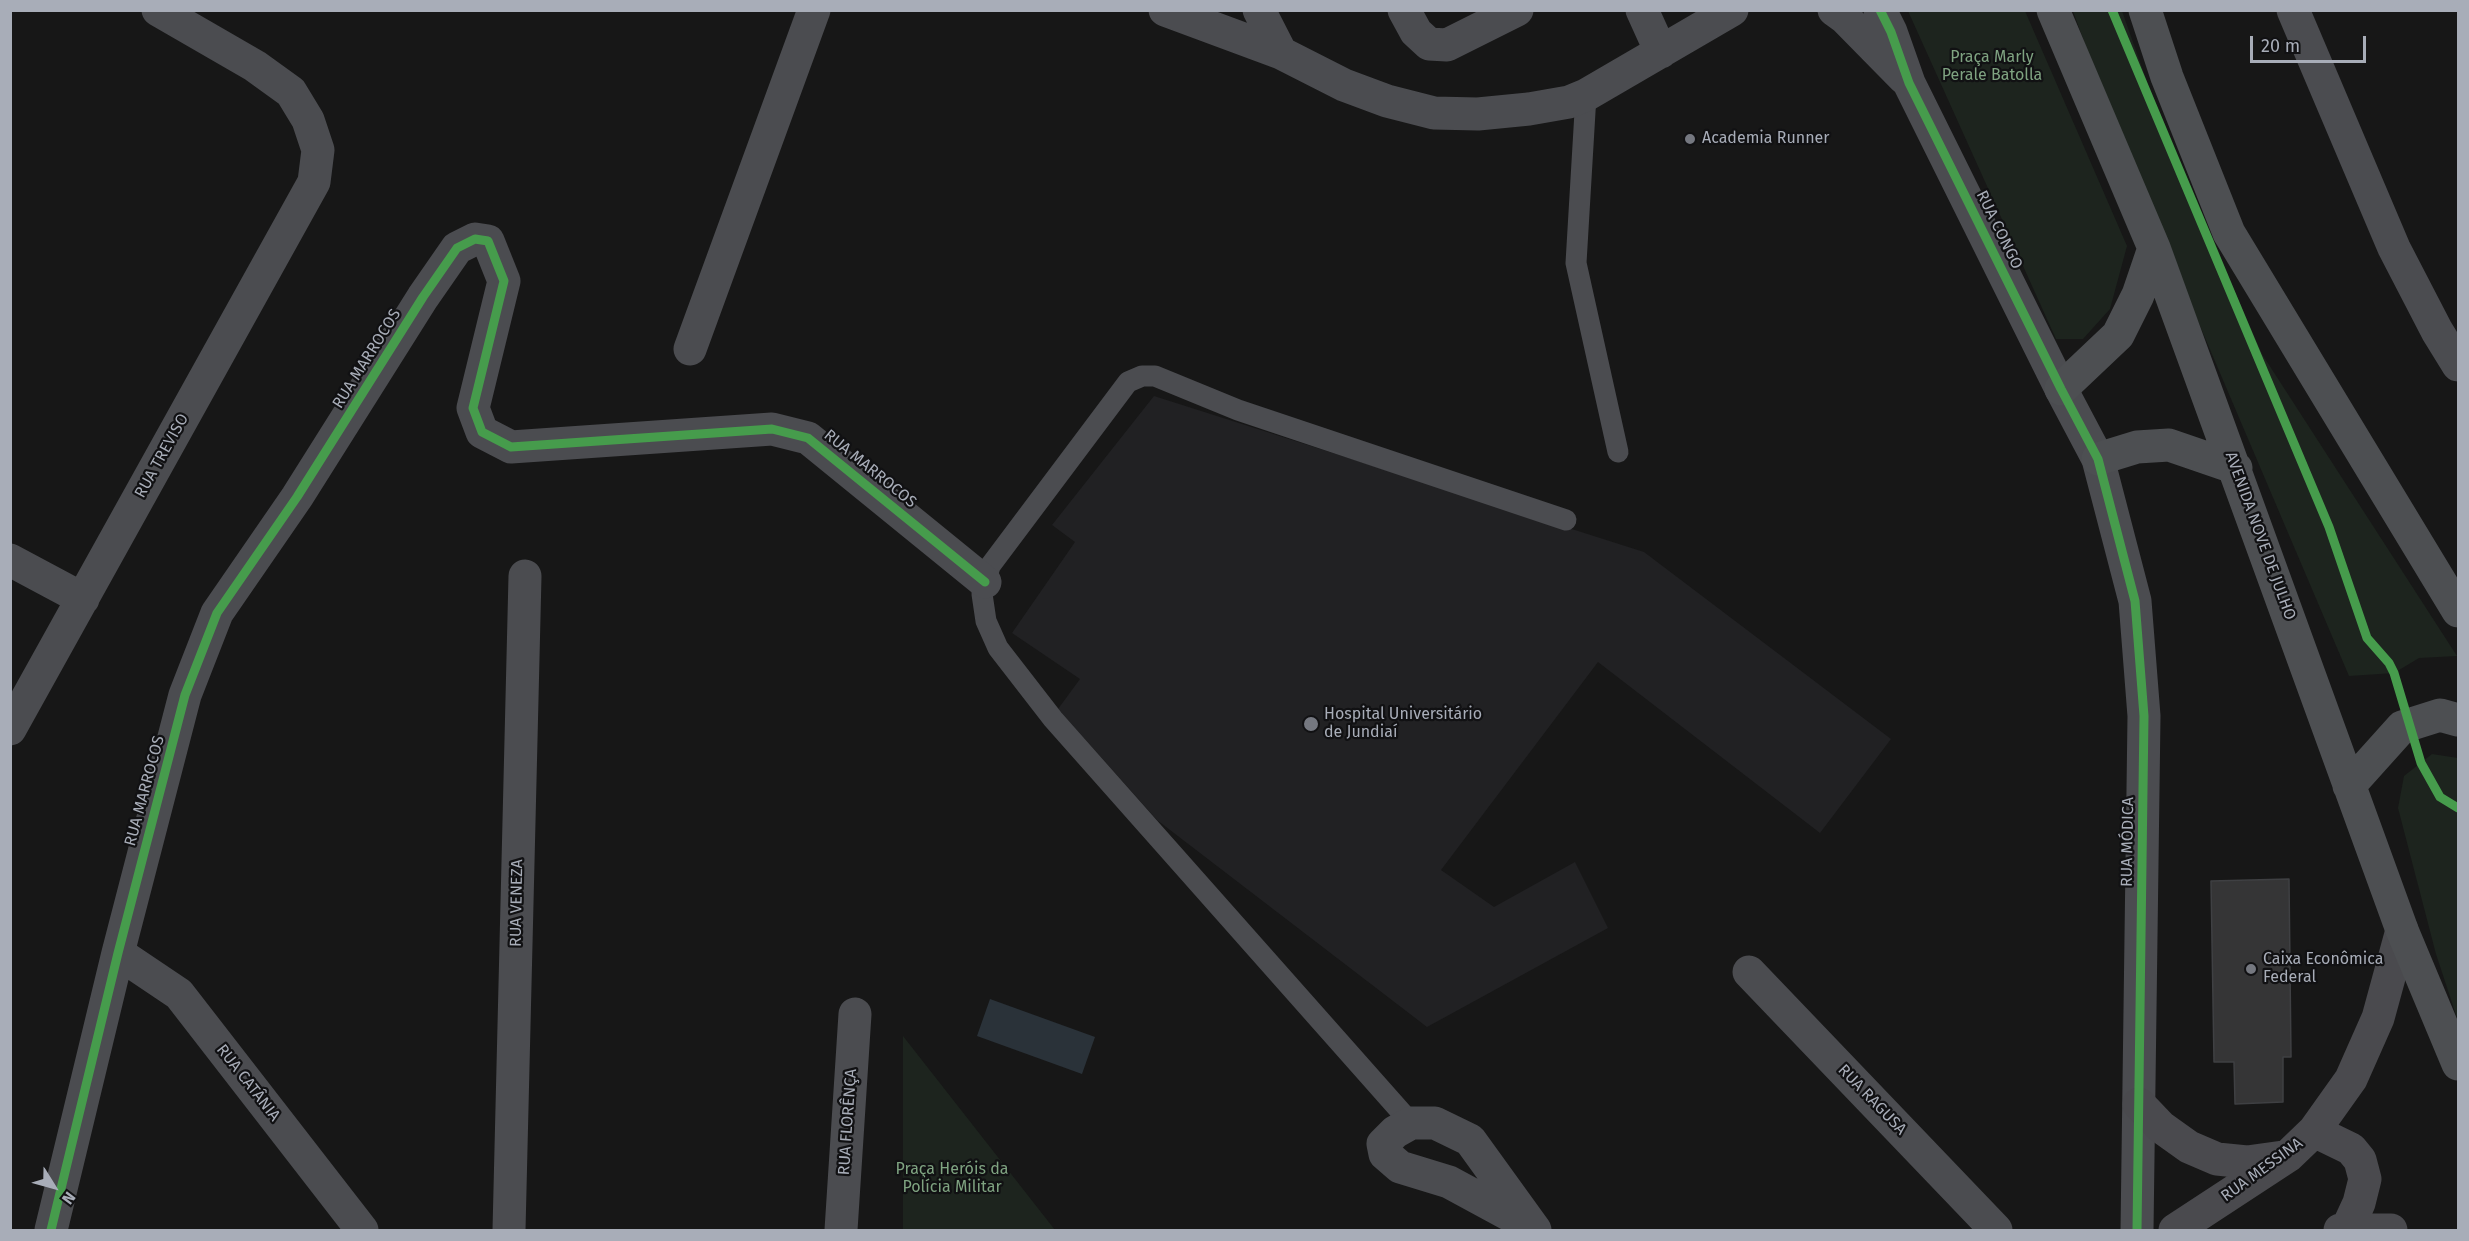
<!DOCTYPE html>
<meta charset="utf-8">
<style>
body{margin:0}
#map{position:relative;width:2469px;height:1241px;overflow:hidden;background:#171717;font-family:"Fira Sans",sans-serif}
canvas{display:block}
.frame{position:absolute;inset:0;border:12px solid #a8adb8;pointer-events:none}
.north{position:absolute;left:24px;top:1157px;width:60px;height:60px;-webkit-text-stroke:4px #111113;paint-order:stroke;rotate:127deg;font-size:16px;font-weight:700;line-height:24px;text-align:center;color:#a8adb8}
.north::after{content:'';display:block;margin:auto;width:21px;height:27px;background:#a8adb8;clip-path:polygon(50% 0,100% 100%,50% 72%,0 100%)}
.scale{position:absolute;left:2250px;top:36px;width:116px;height:27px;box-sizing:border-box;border:3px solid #a8adb8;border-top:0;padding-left:8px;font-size:18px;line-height:21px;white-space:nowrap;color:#a8adb8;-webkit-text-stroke:4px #111113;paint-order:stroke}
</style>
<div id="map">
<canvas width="2469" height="1241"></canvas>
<div class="frame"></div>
<div class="north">N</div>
<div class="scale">20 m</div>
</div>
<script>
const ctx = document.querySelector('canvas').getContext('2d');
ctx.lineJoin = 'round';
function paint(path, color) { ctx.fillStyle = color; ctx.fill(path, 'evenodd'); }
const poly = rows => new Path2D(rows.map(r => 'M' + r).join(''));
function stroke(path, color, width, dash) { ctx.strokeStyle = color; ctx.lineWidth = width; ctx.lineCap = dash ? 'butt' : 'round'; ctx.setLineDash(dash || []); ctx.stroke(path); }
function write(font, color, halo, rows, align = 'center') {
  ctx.font = font + ' "Fira Sans",sans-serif'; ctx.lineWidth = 4.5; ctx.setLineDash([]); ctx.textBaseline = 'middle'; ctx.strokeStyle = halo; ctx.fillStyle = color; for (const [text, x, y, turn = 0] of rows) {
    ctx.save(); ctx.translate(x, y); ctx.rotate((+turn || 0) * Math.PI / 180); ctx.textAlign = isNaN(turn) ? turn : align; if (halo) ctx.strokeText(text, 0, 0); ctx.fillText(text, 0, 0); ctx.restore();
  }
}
const built = poly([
 [1154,396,1644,552,1891,739,1820,833,1598,662,1441,870,1494,907,1575,862,1608,928,1427,1027,1157,820,1058,709,1080,679,1012,633,1075,542,1052,525]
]);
const green = poly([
 [1908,11,2025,11,2127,246,2110,309,2083,339,2056,339],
 [2073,11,2122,11,2163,127,2262,354,2457,656,2419,658,2394,673,2349,676,2114,124],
 [2432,754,2458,758,2458,1021,2436,954,2398,808,2404,776],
 [903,1036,1055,1230,903,1230]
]);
const water = poly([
 [990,999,1095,1037,1082,1074,977,1036]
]);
const building = poly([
 [2289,879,2291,1057,2283,1057,2283,1102,2235,1104,2234,1062,2214,1062,2211,881,2289,879]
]);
const service = poly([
 [1586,95,1576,263,1618,452],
 [1411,1123,1053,719,998,648,986,621,982,594,990,566,1128,382,1142,376,1155,376,1238,410,1566,520]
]);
const minor = poly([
 [1165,10,1281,53,1344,85,1387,101,1434,113,1478,114,1529,109,1569,102,1586,95,1732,10],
 [1259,10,1281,53],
 [1404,10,1416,32,1429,44,1447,45,1517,10],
 [1642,10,1661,52],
 [1834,10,1845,18,1904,78],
 [1880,10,1891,32,1909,83,2061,389,2098,459,2135,601,2144,716,2137,1230],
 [2293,10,2394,248,2437,331,2458,365],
 [690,349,814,10],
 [10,560,83,599],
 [10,729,314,182,318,150,308,120,291,92,255,66,158,10],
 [118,953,179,994,362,1230],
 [1749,972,1996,1230],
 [1532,1227,1449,1182,1400,1167,1385,1154,1383,1144,1395,1132,1411,1123,1435,1123,1470,1140,1535,1230],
 [51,1230,118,953,185,695,217,613,297,497,423,297,457,248,475,239,488,241,504,281,473,408,482,432,511,447,772,429,808,438,985,582],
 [509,1230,525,576],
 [841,1230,855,1014]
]);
const secondary = poly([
 [2139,1104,2161,1127,2189,1147,2217,1159,2247,1162,2283,1157],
 [2314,1131,2351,1149,2360,1160,2365,1179,2359,1203,2347,1229],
 [2175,1230,2288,1156,2314,1131,2351,1079,2378,1018,2402,930],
 [2340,1230,2391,1230]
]);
const primary = poly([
 [2053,10,2154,248,2402,930,2458,1064],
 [2145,10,2167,77,2229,233,2458,611],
 [2061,389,2118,335,2138,295,2154,248],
 [2098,459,2137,447,2169,445,2236,468],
 [2349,786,2402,727,2440,715,2458,720]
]);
const cycleway = poly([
 [1880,10,1891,32,1909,83,2061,389,2098,459,2135,601,2144,716,2137,1230],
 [2112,10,2329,527,2367,638,2389,663,2394,673,2421,763,2440,797,2458,808],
 [51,1230,118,953,185,695,217,613,297,497,423,297,457,248,475,239,488,241,504,281,473,408,482,432,511,447,772,429,808,438,985,582]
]);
const markers = [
 [1690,139,6,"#757880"],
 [1311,724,8,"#757880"],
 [2251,969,6,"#757880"]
];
const parkNames = [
 ["Praça Marly",1992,58],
 ["Perale Batolla",1992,76],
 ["Praça Heróis da",952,1170],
 ["Polícia Militar",952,1188]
];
const poiNames = [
 ["Academia Runner",1702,139],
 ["Hospital Universitário",1324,715],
 ["de Jundiaí",1324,733],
 ["Caixa Econômica",2263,960],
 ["Federal",2263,978]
];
const streetNames = [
 ["RUA CONGO",1999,230,64],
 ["RUA MARROCOS",367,359,-58],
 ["RUA TREVISO",162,456,-61],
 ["RUA MARROCOS",870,469,39],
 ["AVENIDA NOVE DE JULHO",2260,536,70],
 ["RUA MARROCOS",145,791,-75],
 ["RUA MÓDICA",2128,842,-89],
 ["RUA VENEZA",517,903,-89],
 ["RUA CATÂNIA",248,1083,52],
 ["RUA RAGUSA",1872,1100,46],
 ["RUA FLORÊNÇA",848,1122,-86],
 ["RUA MESSINA",2262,1170,-36]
];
paint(built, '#212123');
paint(green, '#1d241e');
paint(water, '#2a3239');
paint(building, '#353536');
stroke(building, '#3f4043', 1.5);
stroke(service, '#4b4c50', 21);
stroke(minor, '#4b4c50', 33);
stroke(secondary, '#4a4a4e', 33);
stroke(primary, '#4d4f52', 33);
stroke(cycleway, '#469c4c', 9);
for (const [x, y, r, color] of markers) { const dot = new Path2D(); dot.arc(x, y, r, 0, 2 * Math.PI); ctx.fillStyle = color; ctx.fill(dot); stroke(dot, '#111113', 2); }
write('16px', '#7fa381', '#111113', parkNames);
write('16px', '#a8adb8', '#111113', poiNames, 'left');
write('16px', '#a8adb8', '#111113', streetNames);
</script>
